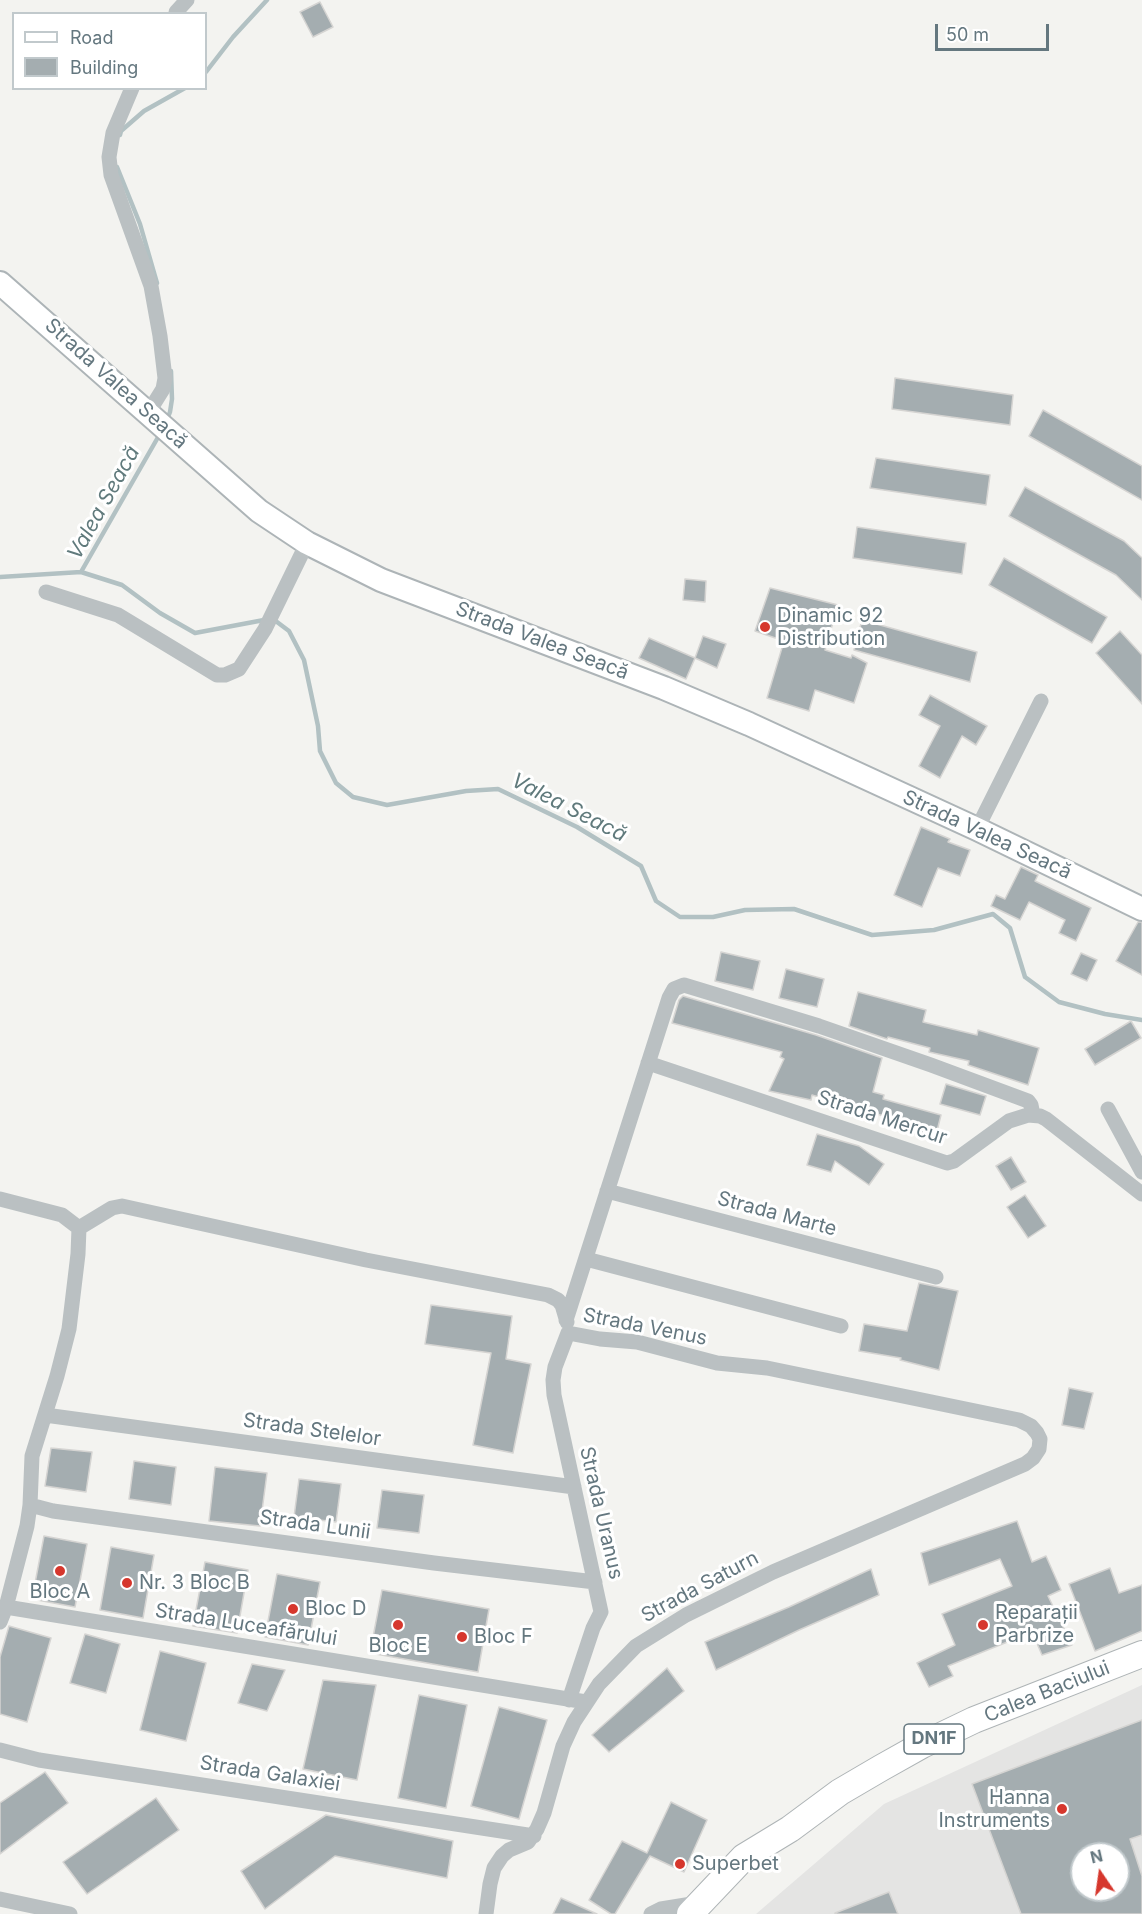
<!DOCTYPE html>
<meta charset="utf-8">
<style>
body{margin:0}
#map{position:relative;width:1142px;height:1914px;overflow:hidden;background:#f3f3f0;font-family:Inter,sans-serif}
canvas{display:block}
.legend{position:absolute;left:12px;top:12px;width:195px;height:78px;box-sizing:border-box;background:#fff;border:2px solid #c1c9cc;margin:0;padding:8px 10px;list-style:none;font-size:18px;color:#64777f}
.legend li{display:flex;align-items:center;gap:12px;height:30px}
.legend b{width:30px;border:2px solid #c1c9cc}
.north{position:absolute;left:1070px;top:1842px;width:60px;height:60px;box-sizing:border-box;background:#fff;border:2px solid #c1c9cc;border-radius:50%;rotate:347deg;font-size:16px;font-weight:700;line-height:24px;text-align:center;color:#64777f}
.north::after{content:'';display:block;margin:auto;width:21px;height:27px;background:#d6372d;clip-path:polygon(50% 0,100% 100%,50% 72%,0 100%)}
.scale{position:absolute;left:935px;top:24px;width:114px;height:27px;box-sizing:border-box;border:3px solid #64777f;border-top:0;padding-left:8px;font-size:18px;line-height:21px;white-space:nowrap;color:#64777f;-webkit-text-stroke:4px #fff;paint-order:stroke}
</style>
<div id="map">
<canvas width="1142" height="1914"></canvas>
<ul class="legend">
<li><b style="height:8px;background:#fff"></b>Road</li>
<li><b style="height:16px;background:#a4adb0"></b>Building</li>
</ul>
<div class="north">N</div>
<div class="scale">50 m</div>
</div>
<script>
const ctx = document.querySelector('canvas').getContext('2d');
ctx.lineJoin = 'round';
function paint(path, color) { ctx.fillStyle = color; ctx.fill(path, 'evenodd'); }
const poly = rows => new Path2D(rows.map(r => 'M' + r).join(''));
function stroke(path, color, width, dash) { ctx.strokeStyle = color; ctx.lineWidth = width; ctx.lineCap = dash ? 'butt' : 'round'; ctx.setLineDash(dash || []); ctx.stroke(path); }
function write(font, color, halo, rows, align = 'center') {
  ctx.font = font + ' Inter,sans-serif'; ctx.lineWidth = 6; ctx.setLineDash([]); ctx.textBaseline = 'middle'; ctx.strokeStyle = halo; ctx.fillStyle = color; for (const [text, x, y, turn = 0] of rows) {
    ctx.save(); ctx.translate(x, y); ctx.rotate((+turn || 0) * Math.PI / 180); ctx.textAlign = isNaN(turn) ? turn : align; if (halo) ctx.strokeText(text, 0, 0); ctx.fillText(text, 0, 0); ctx.restore();
  }
}
const built = poly([
 [1142,1685,1142,1914,756,1914,884,1804],
 [1082,1854,1118,1854,1118,1890,1082,1890]
]);
const stream = poly([
 [206,72,233,37,267,0],
 [120,135,121,131,144,111,185,88],
 [117,167,140,224,157,283],
 [166,422,170,412,172,399,171,371],
 [81,572,161,432],
 [0,577,81,572,122,585,160,613,195,633,264,620],
 [273,619,289,631,304,660,318,726,320,751,336,783,353,797,387,805,466,791,498,789,577,827,641,866,656,901,680,917,713,917,745,910,794,909,872,935,934,930,993,914,1010,928,1025,977,1059,1002,1105,1014,1142,1020]
]);
const building = poly([
 [320,2,333,27,313,37,300,12,320,2],
 [895,378,1013,395,1010,425,892,409,895,378],
 [1043,410,1142,466,1142,500,1029,436,1043,410],
 [876,458,990,475,986,505,870,488,876,458],
 [1025,487,1124,541,1142,558,1142,600,1116,575,1009,516,1025,487],
 [857,527,966,543,962,574,853,558,857,527],
 [1004,558,1107,617,1092,643,989,585,1004,558],
 [685,579,706,581,705,602,683,600,685,579],
 [770,588,838,605,825,650,851,658,852,655,867,663,854,703,815,690,809,711,767,698,784,641,755,631,770,588],
 [862,620,977,652,970,682,854,650,862,620],
 [1120,631,1142,655,1142,704,1096,653,1120,631],
 [703,636,726,644,717,668,695,658,703,636],
 [649,638,695,658,686,679,639,658,649,638],
 [930,695,987,726,976,745,962,736,940,778,919,766,940,726,919,715,930,695],
 [921,827,950,839,948,842,970,850,960,876,938,868,922,907,894,895,921,827],
 [1021,867,1038,875,1035,881,1091,908,1076,941,1059,933,1065,920,1029,902,1020,920,991,906,996,895,1005,899,1021,867],
 [1138,922,1142,922,1142,975,1116,961,1138,922],
 [721,952,760,961,753,990,715,981,721,952],
 [1081,953,1097,960,1087,981,1071,974,1081,953],
 [786,969,824,979,817,1007,779,998,786,969],
 [858,992,926,1010,923,1022,977,1035,978,1030,1039,1048,1028,1085,968,1065,969,1061,929,1052,930,1048,888,1037,887,1039,849,1026,858,992],
 [683,996,816,1035,882,1058,873,1092,884,1095,883,1099,941,1115,935,1139,892,1128,894,1119,812,1095,811,1100,769,1091,784,1059,780,1057,782,1052,672,1023,679,1000,683,996],
 [1131,1021,1141,1038,1095,1065,1085,1049,1131,1021],
 [946,1084,986,1096,980,1115,940,1104,946,1084],
 [817,1134,859,1146,884,1164,869,1185,835,1161,831,1172,807,1165,817,1134],
 [1011,1157,1026,1182,1011,1190,996,1166,1011,1157],
 [1025,1195,1046,1226,1028,1238,1007,1207,1025,1195],
 [919,1283,958,1291,939,1370,900,1360,901,1358,859,1351,864,1324,907,1331,919,1283],
 [431,1305,512,1316,506,1359,531,1364,513,1453,473,1445,491,1353,425,1344,431,1305],
 [1069,1388,1093,1393,1084,1429,1062,1425,1069,1388],
 [51,1448,92,1452,86,1492,45,1486,51,1448],
 [134,1461,176,1467,171,1505,129,1499,134,1461],
 [215,1467,267,1473,260,1526,209,1521,215,1467],
 [299,1479,341,1484,336,1522,294,1517,299,1479],
 [382,1490,424,1495,419,1533,377,1528,382,1490],
 [1017,1521,1032,1562,1046,1556,1061,1590,1048,1596,1072,1645,1042,1655,1032,1632,948,1666,953,1676,929,1687,917,1663,955,1645,942,1614,1012,1586,1000,1559,929,1585,921,1553,1017,1521],
 [44,1536,87,1544,75,1607,32,1599,44,1536],
 [111,1547,154,1555,143,1618,100,1610,111,1547],
 [205,1562,248,1570,237,1633,193,1626,205,1562],
 [1110,1568,1119,1593,1142,1585,1142,1631,1095,1651,1069,1584,1110,1568],
 [871,1569,879,1595,799,1630,716,1670,705,1642,789,1607,871,1569],
 [277,1574,320,1582,308,1645,265,1637,277,1574],
 [382,1590,489,1609,478,1672,370,1653,382,1590],
 [9,1626,51,1638,27,1722,0,1714,0,1657,9,1626],
 [85,1634,120,1644,106,1693,70,1683,85,1634],
 [160,1651,206,1663,186,1741,140,1730,160,1651],
 [252,1664,285,1670,267,1711,238,1703,252,1664],
 [667,1668,684,1691,609,1752,592,1735,667,1668],
 [323,1680,376,1685,357,1780,303,1769,323,1680],
 [419,1695,467,1705,446,1808,398,1798,419,1695],
 [499,1707,547,1720,519,1819,471,1806,499,1707],
 [1142,1720,1142,1835,1130,1839,1142,1876,1142,1914,1021,1914,972,1784,1142,1720],
 [1082,1854,1118,1854,1118,1890,1082,1890,1082,1854],
 [45,1772,68,1803,0,1854,0,1803,45,1772],
 [156,1798,179,1830,87,1894,63,1862,156,1798],
 [671,1802,707,1820,684,1872,650,1856,615,1914,611,1914,589,1900,622,1841,647,1853,671,1802],
 [326,1815,453,1841,447,1878,335,1856,265,1909,241,1871,326,1815],
 [889,1892,898,1914,835,1914,835,1913,889,1892],
 [561,1898,597,1914,553,1914,561,1898]
]);
const street = poly([
 [176,12,187,0],
 [132,88,113,133,109,157,111,175,151,286,160,336,165,378,163,389,148,413],
 [46,592,118,615,217,675,225,675,239,669,265,629,307,543],
 [977,829,1041,701],
 [648,1063,947,1163,954,1161,1009,1121,1028,1115,1040,1116,1046,1119,1142,1194],
 [1108,1109,1142,1172],
 [607,1191,936,1277],
 [0,1199,62,1215,79,1228],
 [79,1228,112,1208,122,1206,366,1260,548,1295,558,1300,562,1305,567,1322],
 [586,1259,841,1326],
 [566,1320,669,998,674,989,684,985,819,1026,931,1065,1028,1101,1031,1105,1033,1115],
 [568,1333,555,1367,553,1380,554,1395,601,1612,593,1628,569,1700],
 [45,1415,574,1487],
 [30,1505,53,1511,434,1563,595,1582],
 [6,1607,586,1702],
 [0,1622,6,1607,27,1526,30,1505,32,1456,57,1376,69,1329,78,1254,79,1228],
 [0,1750,39,1760,534,1836],
 [0,1899,70,1914],
 [486,1914,490,1884,494,1868,502,1856,509,1850,528,1842,537,1829,544,1813,563,1746,574,1722,599,1684,636,1646,686,1615,773,1572,1025,1464,1033,1458,1039,1449,1040,1439,1037,1433,1031,1426,1019,1420,767,1368,717,1363,637,1342,600,1339,568,1333],
 [651,1914,661,1909,698,1903]
]);
const secondary = poly([
 [0,283,259,511,307,543,381,580,664,688,749,724,977,829,1142,909]
]);
const primary = poly([
 [690,1914,744,1857,790,1829,840,1792,881,1768,922,1745,974,1720,1142,1654]
]);
const markers = [
 [765,627,6,"#d6372d"],
 [60,1571,6,"#d6372d"],
 [127,1583,6,"#d6372d"],
 [293,1609,6,"#d6372d"],
 [398,1625,6,"#d6372d"],
 [983,1625,6,"#d6372d"],
 [462,1637,6,"#d6372d"],
 [1062,1809,6,"#d6372d"],
 [680,1864,6,"#d6372d"]
];
const shields = [
 [934,1739,60]
];
const shieldNames = [
 ["DN1F",934,1739]
];
const streetNames = [
 ["Strada Valea Seacă",116,384,42],
 ["Strada Valea Seacă",542,641,21],
 ["Strada Valea Seacă",987,835,25],
 ["Strada Mercur",882,1118,18],
 ["Strada Marte",777,1214,15],
 ["Strada Venus",645,1327,11],
 ["Strada Stelelor",312,1430,8],
 ["Strada Uranus",601,1513,77],
 ["Strada Lunii",315,1525,8],
 ["Strada Saturn",700,1587,-28],
 ["Strada Luceafărului",246,1625,9],
 ["Calea Baciului",1047,1692,-22],
 ["Strada Galaxiei",270,1774,9]
];
const poiNames = [
 ["Dinamic 92",777,616],
 ["Distribution",777,639],
 ["Nr. 3 Bloc B",139,1583],
 ["Bloc A",60,1592,"center"],
 ["Bloc D",305,1609],
 ["Reparații",995,1613],
 ["Parbrize",995,1636],
 ["Bloc F",474,1637],
 ["Bloc E",398,1646,"center"],
 ["Hanna",1050,1798,"right"],
 ["Instruments",1050,1821,"right"],
 ["Superbet",692,1864]
];
const waterNames = [
 ["Valea Seacă",104,503,-61],
 ["Valea Seacă",569,808,27]
];
paint(built, '#e4e4e3');
stroke(stream, '#b2c1c3', 4.5);
paint(building, '#a4adb0');
stroke(building, '#d5d4d2', 1.5);
stroke(secondary, '#adb4b7', 26);
stroke(primary, '#aeb4b6', 28);
stroke(street, '#bac0c2', 15);
stroke(secondary, '#fff', 22);
stroke(primary, '#fff', 26);
for (const [x, y, r, color] of markers) { const dot = new Path2D(); dot.arc(x, y, r, 0, 2 * Math.PI); ctx.fillStyle = color; ctx.fill(dot); stroke(dot, '#fff', 2); }
for (const [x, y, w] of shields) { const box = new Path2D(); box.roundRect(x - w / 2, y - 15, w, 30, 4.5); ctx.fillStyle = '#fff'; ctx.fill(box); stroke(box, '#64777f', 1.5); }
write('bold 18px', '#64777f', null, shieldNames);
write('20px', '#64777f', '#fff', streetNames);
write('20px', '#64777f', '#fff', poiNames, 'left');
write('italic 21px', '#607a7c', '#fff', waterNames);
</script>
